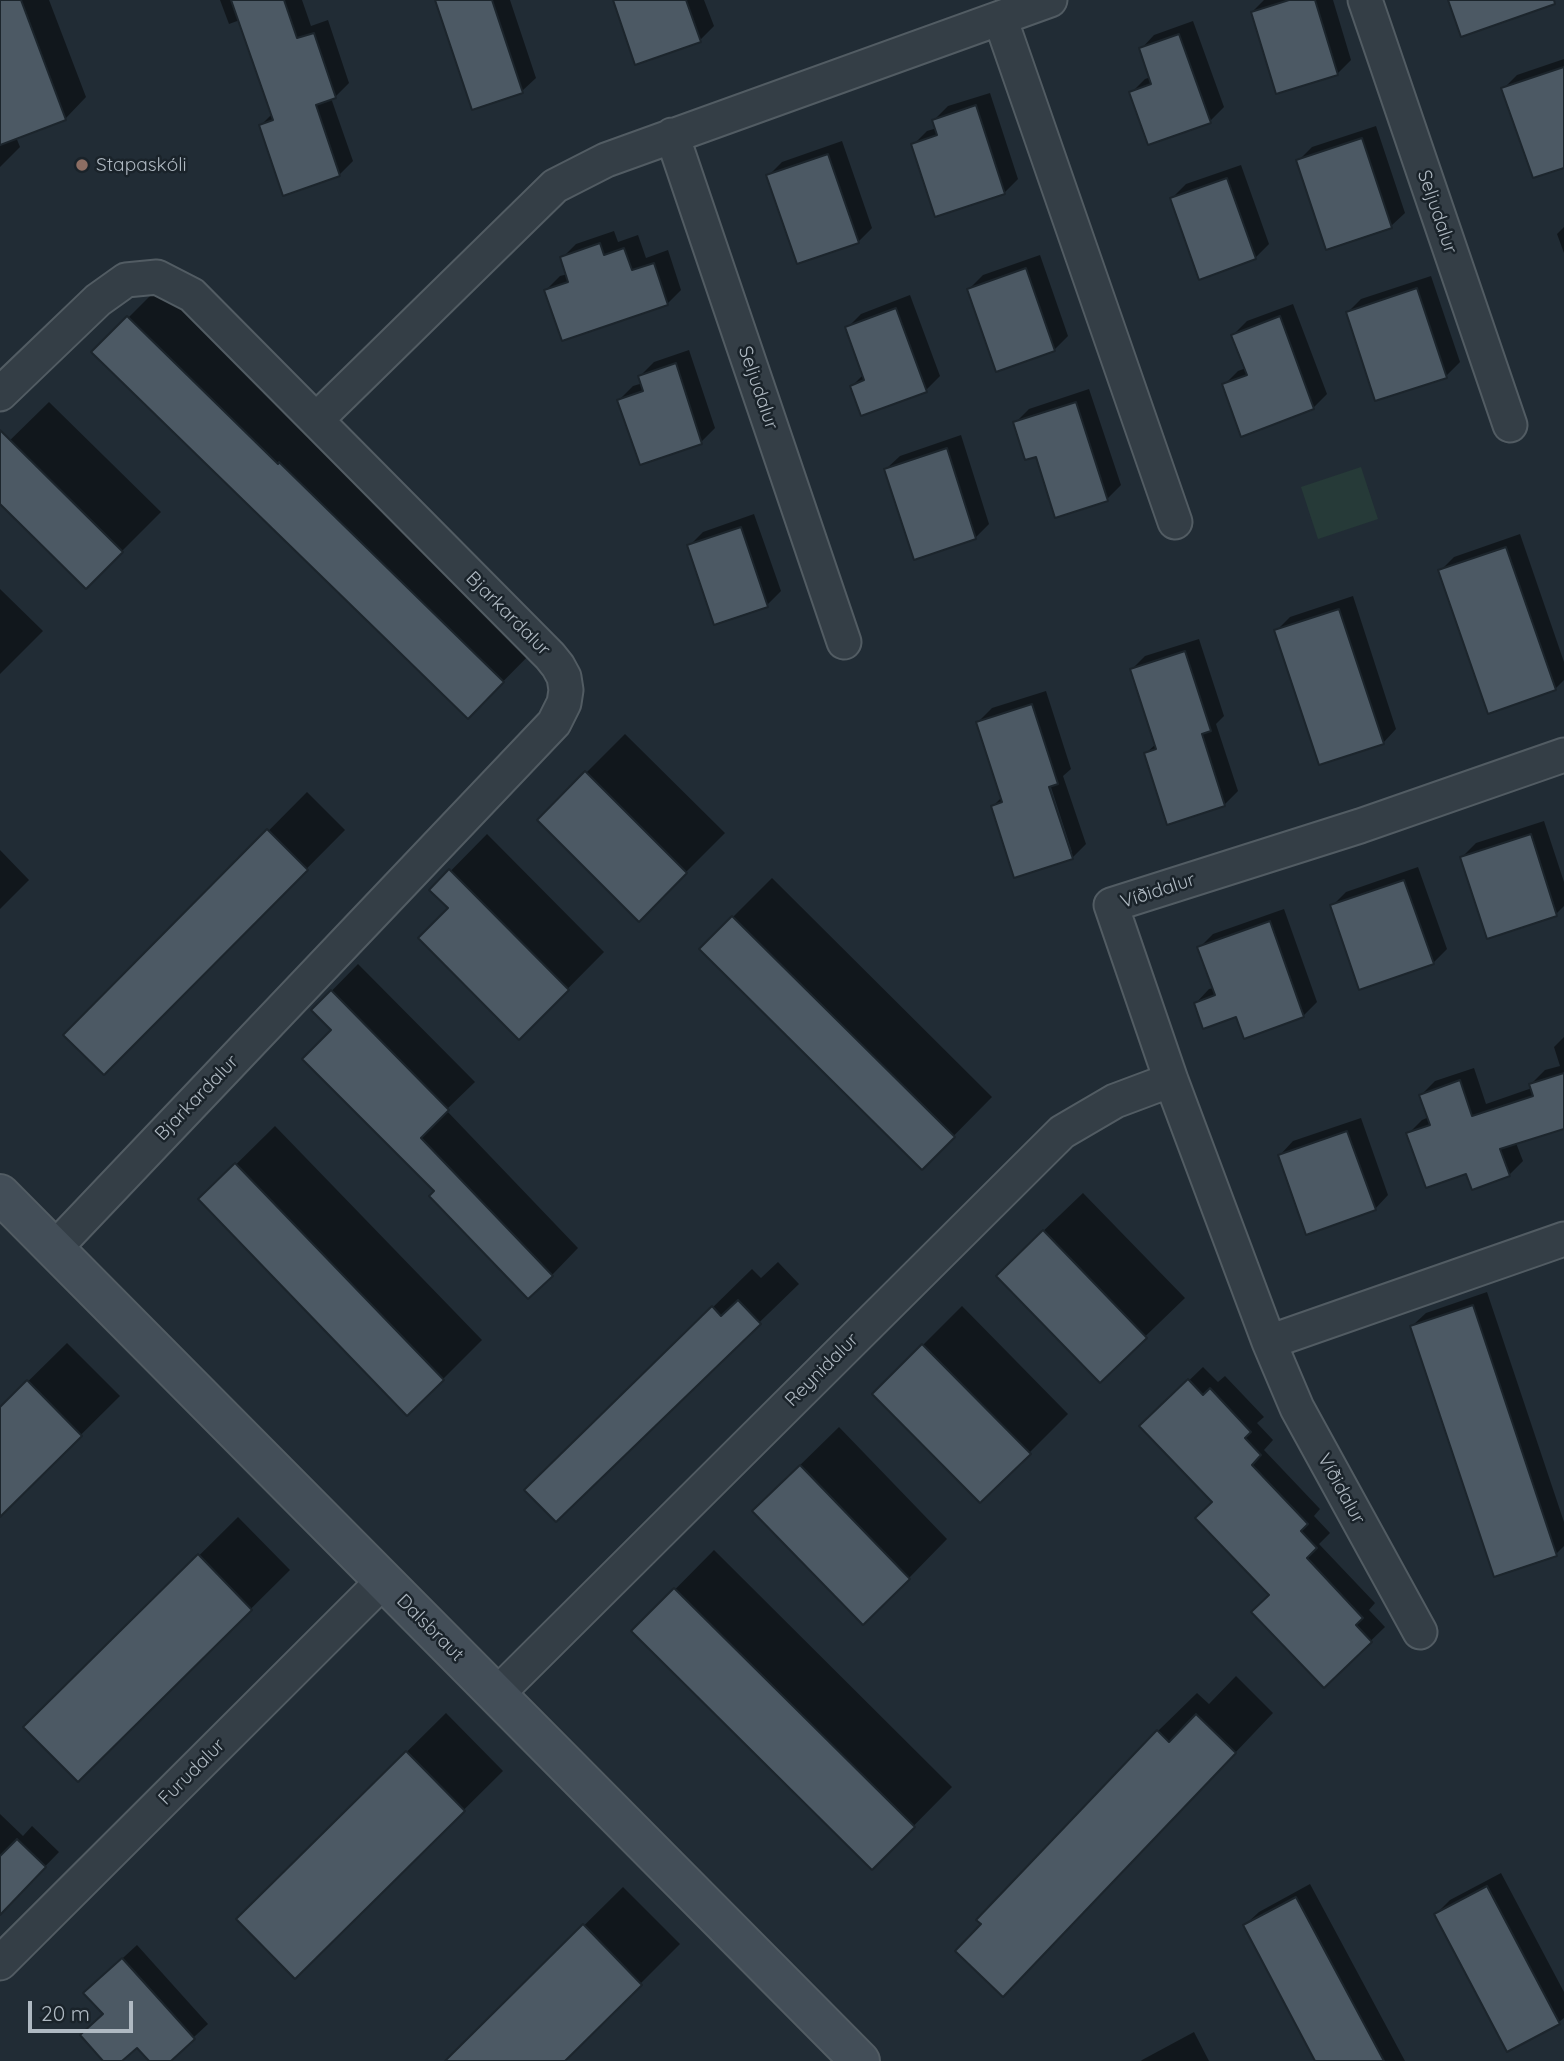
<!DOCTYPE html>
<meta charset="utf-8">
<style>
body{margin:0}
#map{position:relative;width:1564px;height:2061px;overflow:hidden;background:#212c35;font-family:Quicksand,sans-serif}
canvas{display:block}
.scale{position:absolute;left:28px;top:2001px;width:105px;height:32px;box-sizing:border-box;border:4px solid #afb9c2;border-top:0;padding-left:9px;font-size:21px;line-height:24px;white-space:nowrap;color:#afb9c2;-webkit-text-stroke:5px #1a232a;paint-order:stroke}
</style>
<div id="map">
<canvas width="1564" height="2061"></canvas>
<div class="scale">20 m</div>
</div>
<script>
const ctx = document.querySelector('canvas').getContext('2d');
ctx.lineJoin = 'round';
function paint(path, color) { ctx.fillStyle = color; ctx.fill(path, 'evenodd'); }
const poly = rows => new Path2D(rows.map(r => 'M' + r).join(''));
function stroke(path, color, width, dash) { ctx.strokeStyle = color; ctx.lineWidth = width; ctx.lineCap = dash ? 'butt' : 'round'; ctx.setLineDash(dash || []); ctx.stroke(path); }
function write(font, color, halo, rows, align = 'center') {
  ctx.font = font + ' Quicksand,sans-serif'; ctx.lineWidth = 5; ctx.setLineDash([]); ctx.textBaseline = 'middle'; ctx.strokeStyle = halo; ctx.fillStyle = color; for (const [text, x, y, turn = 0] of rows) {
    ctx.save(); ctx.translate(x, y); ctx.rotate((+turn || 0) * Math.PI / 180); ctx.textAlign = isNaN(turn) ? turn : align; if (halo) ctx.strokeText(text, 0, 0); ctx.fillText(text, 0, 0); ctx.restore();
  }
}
const green = poly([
 [1361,467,1378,519,1318,539,1301,487]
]);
const shadow = poly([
 [0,0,49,0,86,97,66,118,16,137,20,147,0,167],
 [220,0,302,0,311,26,328,20,349,83,335,97,331,98,353,161,339,175,261,125,272,114,240,20,229,24],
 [437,0,510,0,536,78,522,91],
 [614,0,704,0,714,26,700,40],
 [1264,0,1333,0,1351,60,1337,74,1252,12],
 [1193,21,1224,107,1210,121,1131,93,1145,79,1151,77,1141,49,1154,35],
 [1564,59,1564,166,1503,89,1517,75],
 [990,93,1018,179,1004,193,913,145,927,131,937,128,934,120,948,106],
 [1376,126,1405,213,1391,226,1298,161,1312,147],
 [842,141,872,228,858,242,768,176,782,162],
 [1241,165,1269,244,1255,258,1172,198,1186,184],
 [1564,227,1564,253,1557,234],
 [614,231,618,242,638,235,646,258,668,250,681,290,667,304,546,290,560,276,568,274,562,258,576,244],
 [1040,255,1068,336,1054,350,969,289,983,275],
 [1431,276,1460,362,1446,376,1348,312,1361,299],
 [167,279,542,642,468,717,94,352],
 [910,295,940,376,926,390,852,386,864,374,847,328,861,314],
 [1293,304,1327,394,1313,408,1224,385,1238,371,1246,368,1233,335,1247,321],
 [689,350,715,428,701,442,619,400,633,386,643,383,640,376,654,362],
 [1089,389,1121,485,1107,499,1037,454,1015,423,1029,409],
 [49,402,161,512,86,587,0,501,0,450],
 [961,435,989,524,975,538,886,469,900,456],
 [754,514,781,591,767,605,689,546,703,532],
 [1520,534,1564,662,1564,680,1555,689,1440,571,1454,557],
 [0,589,43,631,0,674],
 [1353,596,1396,729,1383,743,1276,631,1290,617],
 [1199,639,1224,716,1216,724,1238,791,1224,805,1146,753,1156,744,1131,670,1145,656],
 [1046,691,1071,769,1063,776,1086,844,1072,858,993,806,1002,797,978,722,992,708],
 [1048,778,1072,852,1068,852,1045,779],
 [625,734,725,833,639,919,539,820],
 [307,792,345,830,104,1073,66,1035],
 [1544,821,1564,882,1564,906,1556,914,1462,857,1476,843],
 [487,834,604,952,519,1038,450,908,432,890],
 [0,850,29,880,0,909],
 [1418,867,1447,949,1433,963,1332,906,1346,892],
 [772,878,992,1097,922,1168,701,949],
 [1284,909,1317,1002,1303,1016,1237,1015,1196,1003,1209,989,1214,988,1199,948,1213,934],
 [358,964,475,1082,446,1110,578,1248,552,1275,436,1191,334,1030,313,1010],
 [1564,1037,1564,1127,1516,1143,1523,1161,1509,1175,1467,1172,1408,1134,1422,1120,1429,1117,1421,1095,1435,1081,1474,1068,1486,1104,1532,1088,1531,1084,1545,1070,1560,1066,1554,1047],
 [1361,1118,1388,1195,1375,1209,1280,1155,1293,1141],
 [275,1126,482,1340,443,1379,201,1199],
 [1083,1193,1185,1298,1100,1380,1037,1237],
 [778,1262,799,1284,556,1519,566,1451,752,1269,761,1278],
 [1487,1292,1564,1522,1564,1546,1556,1554,1412,1326,1426,1313],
 [962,1306,1068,1414,981,1501,874,1394],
 [67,1343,120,1396,0,1515,0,1409],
 [1203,1367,1218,1382,1225,1376,1264,1417,1257,1423,1273,1440,1264,1450,1320,1509,1314,1516,1330,1533,1319,1544,1375,1603,1369,1610,1385,1627,1324,1686,1215,1502,1142,1426],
 [839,1427,947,1539,909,1578,793,1472],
 [238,1517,290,1570,78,1780,26,1727],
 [714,1550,952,1787,872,1868,634,1631],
 [1236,1676,1273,1713,1042,1956,1158,1731,1197,1693,1209,1704],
 [446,1713,503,1771,295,1977,238,1919],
 [0,1814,23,1836,32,1826,59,1852,0,1913],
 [1501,1873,1564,1992,1564,2018,1559,2022,1508,2050,1436,1914,1450,1900],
 [1310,1884,1405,2061,1317,2061,1245,1925,1259,1912],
 [623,1887,680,1944,563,2061,447,2061],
 [137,1945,208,2024,168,2061,151,2061,137,2045,119,2061,105,2061,105,2014,100,1979],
 [1194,2032,1209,2061,1141,2061,1142,2060]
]);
const building = poly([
 [0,0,21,0,66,120,0,145,0,0],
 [231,0,284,0,297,38,314,33,336,98,316,105,340,176,283,196,259,125,273,120,231,0],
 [435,0,492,0,523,93,472,110,435,0],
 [613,0,686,0,701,42,635,65,613,0],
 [1289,0,1315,0,1338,75,1276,94,1251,12,1289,0],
 [1448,0,1554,0,1555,4,1461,37,1448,0],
 [1179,34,1211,123,1148,145,1129,92,1151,84,1139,48,1179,34],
 [1564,67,1564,168,1533,178,1501,88,1564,67],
 [976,105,1005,194,935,217,911,144,937,135,932,120,976,105],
 [1362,138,1392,228,1326,250,1296,160,1362,138],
 [828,154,859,243,797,264,766,175,828,154],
 [1227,178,1256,259,1199,280,1170,198,1227,178],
 [600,243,604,255,624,248,632,270,654,263,668,305,562,341,544,290,568,282,560,257,600,243],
 [1026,268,1055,351,996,372,967,289,1026,268],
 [1417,288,1447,378,1375,401,1346,312,1417,288],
 [896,308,927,392,861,416,850,386,864,380,845,327,896,308],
 [127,316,278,464,279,462,504,682,468,719,91,352,127,316],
 [1280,316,1314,409,1241,437,1222,384,1247,375,1231,335,1280,316],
 [676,363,702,444,640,465,617,400,643,391,638,376,676,363],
 [1076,402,1108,501,1055,518,1036,457,1025,460,1013,422,1076,402],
 [0,430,123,552,86,589,0,504,0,430],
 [947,448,976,539,914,560,884,469,947,448],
 [741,527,768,607,714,625,687,545,741,527],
 [1506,547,1556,690,1488,714,1438,570,1506,547],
 [1339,609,1384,744,1319,765,1274,630,1339,609],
 [1185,651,1211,731,1202,734,1225,806,1167,825,1144,753,1156,749,1130,669,1185,651],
 [1032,704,1058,784,1049,787,1073,859,1014,878,991,806,1002,802,976,722,1032,704],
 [585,771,687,873,639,922,537,820,585,771],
 [267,829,308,870,104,1075,63,1035,267,829],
 [1531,834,1557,916,1487,939,1460,857,1531,834],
 [449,869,569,990,519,1040,418,938,448,908,429,890,449,869],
 [1404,880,1434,964,1359,990,1330,905,1404,880],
 [732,916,955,1137,922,1170,699,949,732,916],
 [1270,921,1304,1017,1244,1039,1236,1017,1203,1029,1194,1003,1215,995,1197,947,1270,921],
 [331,990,449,1110,421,1138,553,1276,528,1299,429,1196,434,1191,302,1059,331,1030,311,1010,331,990],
 [1564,1073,1564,1129,1500,1149,1510,1176,1472,1190,1466,1174,1426,1188,1406,1133,1430,1125,1419,1095,1460,1080,1472,1116,1533,1096,1529,1084,1564,1073],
 [1347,1131,1376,1210,1306,1235,1278,1155,1347,1131],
 [235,1163,444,1380,407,1416,198,1199,235,1163],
 [1043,1230,1147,1338,1100,1383,996,1276,1043,1230],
 [738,1300,761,1324,556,1522,524,1490,712,1306,721,1316,738,1300],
 [1473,1305,1557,1556,1494,1577,1410,1326,1473,1305],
 [922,1344,1031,1454,980,1503,872,1394,922,1344],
 [1188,1379,1203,1395,1210,1388,1251,1432,1245,1438,1261,1455,1252,1465,1308,1524,1301,1531,1317,1548,1307,1558,1363,1618,1356,1625,1372,1642,1324,1688,1251,1612,1269,1595,1195,1518,1212,1502,1139,1426,1188,1379],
 [27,1380,82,1436,0,1517,0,1407,27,1380],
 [800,1465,910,1579,863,1625,752,1511,800,1465],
 [198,1554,252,1610,78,1782,23,1727,198,1554],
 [674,1588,915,1827,872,1870,631,1631,674,1588],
 [1196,1714,1236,1753,1003,1997,955,1951,981,1924,976,1920,1157,1730,1169,1742,1196,1714],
 [406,1751,465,1811,295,1979,236,1919,406,1751],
 [17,1839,46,1867,0,1915,0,1856,17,1839],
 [1487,1886,1560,2024,1507,2052,1434,1914,1487,1886],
 [1296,1897,1333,1966,1384,2061,1315,2061,1243,1925,1296,1897],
 [583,1924,642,1985,565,2061,445,2061,583,1924],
 [122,1958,195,2039,171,2061,149,2061,137,2048,122,2061,103,2061,80,2035,103,2014,83,1993,122,1958]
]);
const street = poly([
 [1365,0,1510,425],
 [1000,18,1175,522],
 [672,135,844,642],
 [0,394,98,300,126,280,157,277,192,295,550,656,558,666,564,677,566,690,564,703,554,723,54,1249],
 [316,420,555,186,606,160,1050,0],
 [1269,1342,1564,1239],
 [1420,1632,1297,1408,1269,1342,1171,1080,1111,905,1360,826,1564,755],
 [496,1695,1062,1132,1115,1101,1171,1080],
 [0,1963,383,1581]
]);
const secondary = poly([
 [0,1194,860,2061]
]);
const markers = [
 [82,165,7,"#8d6e63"]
];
const poiNames = [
 ["Stapaskóli",96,165]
];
const streetNames = [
 ["Seljudalur",1437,212,71],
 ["Seljudalur",758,388,71],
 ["Bjarkardalur",508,614,45],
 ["Víðidalur",1158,891,-18],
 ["Bjarkardalur",197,1098,-46],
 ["Reynidalur",822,1370,-45],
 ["Víðidalur",1341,1489,61],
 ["Dalsbraut",430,1628,45],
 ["Furudalur",192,1772,-45]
];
paint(green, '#263a38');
paint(shadow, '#0007');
paint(building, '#4c5964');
stroke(building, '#1c252c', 2);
stroke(street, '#525c63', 37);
stroke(secondary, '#525c63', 42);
stroke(street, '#343e46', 33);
stroke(secondary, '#434e58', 38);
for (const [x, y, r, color] of markers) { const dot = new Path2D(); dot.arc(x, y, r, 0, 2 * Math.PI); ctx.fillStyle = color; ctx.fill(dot); stroke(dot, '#1a232a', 2.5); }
write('19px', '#afb9c2', '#1a232a', poiNames, 'left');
write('19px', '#afb9c2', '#1a232a', streetNames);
</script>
